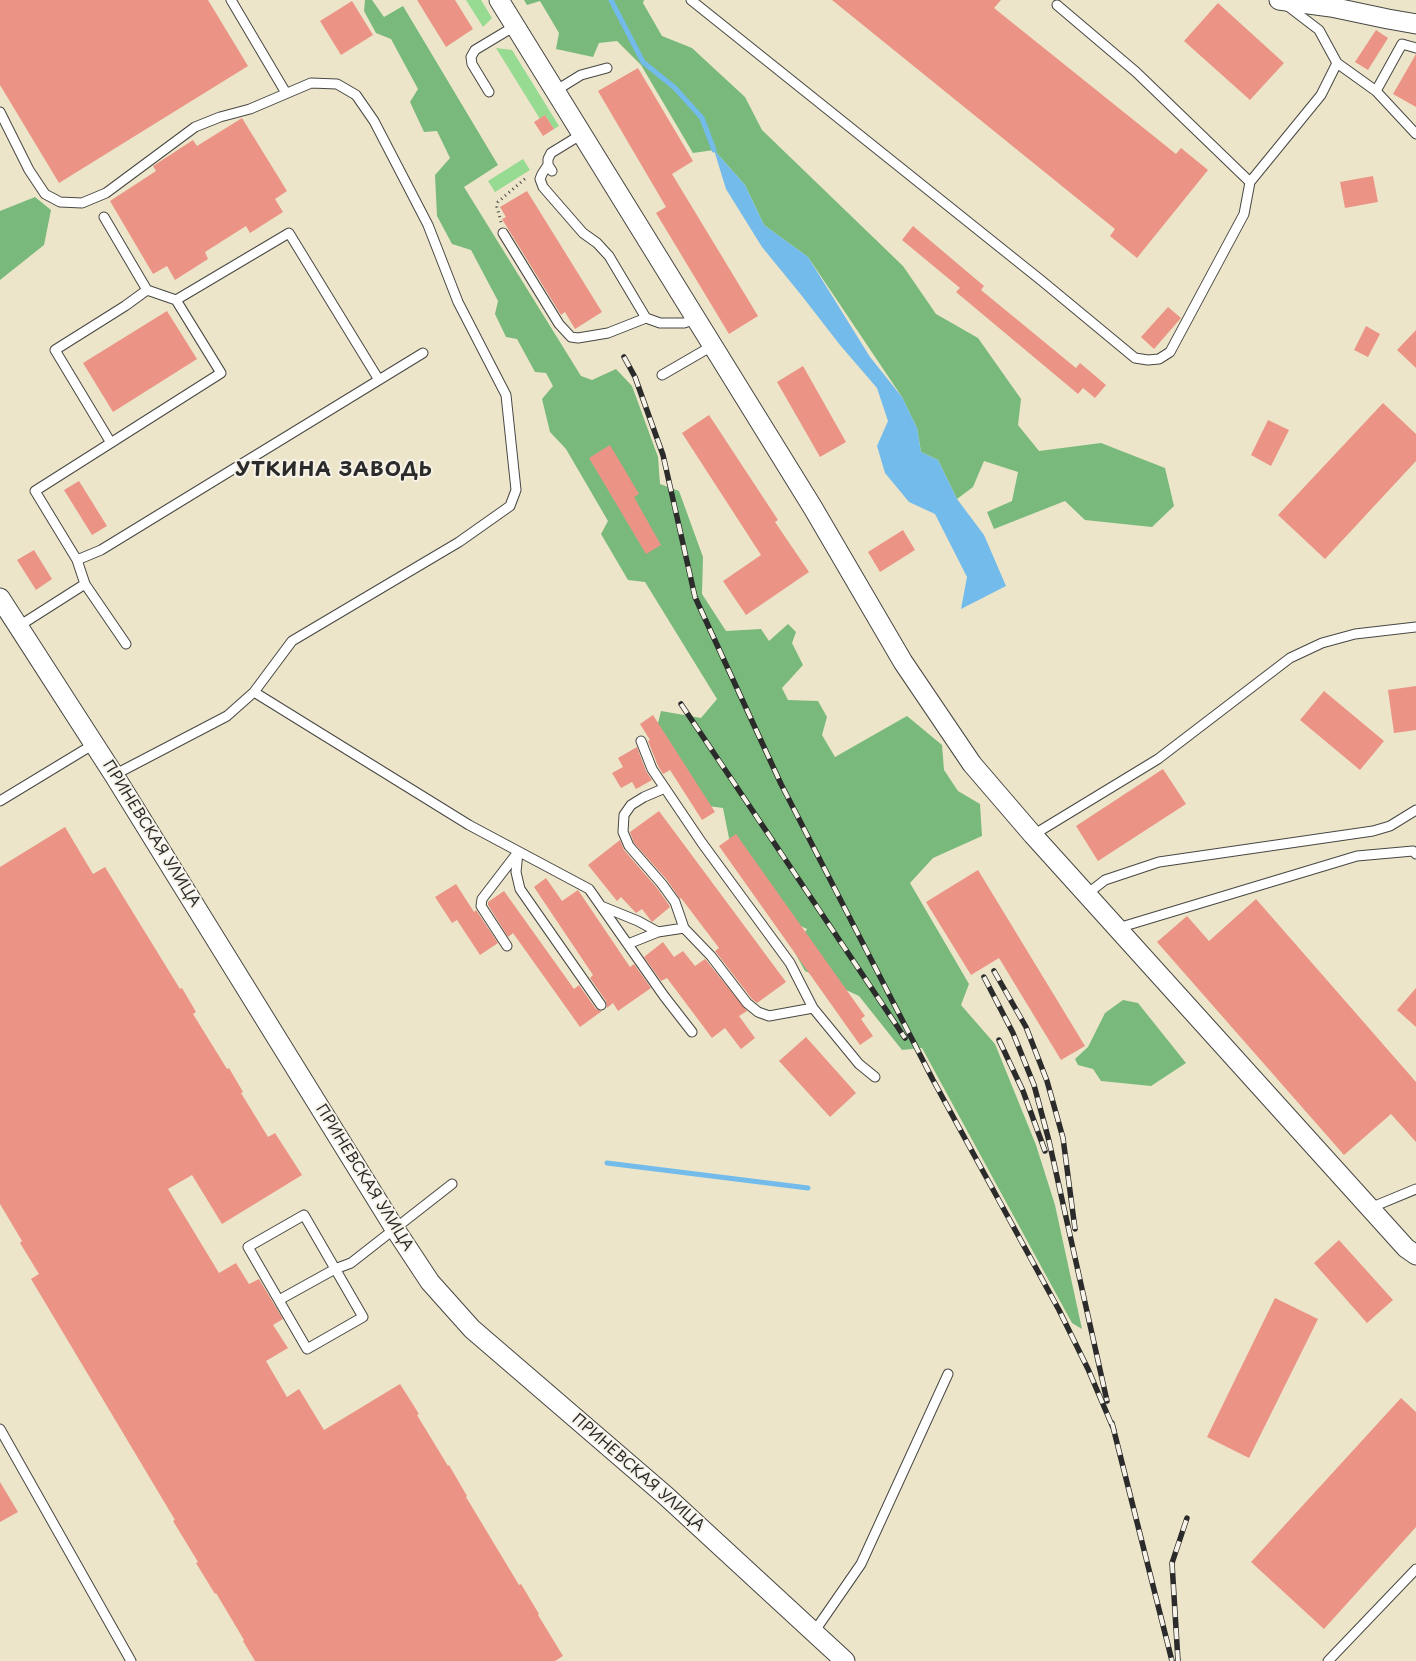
<!DOCTYPE html>
<meta charset="utf-8">
<style>
body{margin:0}
canvas{display:block;background:#ece5c9}
</style>
<canvas width="1416" height="1661"></canvas>
<script>
const ctx = document.querySelector('canvas').getContext('2d');
ctx.lineJoin = 'round';
function paint(path, color) { ctx.fillStyle = color; ctx.fill(path, 'evenodd'); }
const poly = rows => new Path2D(rows.map(r => 'M' + r).join(''));
function stroke(path, color, width, dash) { ctx.strokeStyle = color; ctx.lineWidth = width; ctx.lineCap = dash ? 'butt' : 'round'; ctx.setLineDash(dash || []); ctx.stroke(path); }
function write(font, color, halo, rows, align = 'center') {
  ctx.font = font + ' "Playpen Sans",sans-serif'; ctx.lineWidth = 4; ctx.setLineDash([]); ctx.textBaseline = 'middle'; ctx.strokeStyle = halo; ctx.fillStyle = color; for (const [text, x, y, turn = 0] of rows) {
    ctx.save(); ctx.translate(x, y); ctx.rotate((+turn || 0) * Math.PI / 180); ctx.textAlign = isNaN(turn) ? turn : align; if (halo) ctx.strokeText(text, 0, 0); ctx.fillText(text, 0, 0); ctx.restore();
  }
}
const green = poly([
 [466,0,481,0,492,18,483,27],
 [496,48,512,50,559,126,554,129,545,115,540,119],
 [523,159,530,170,495,192,488,181]
]);
const forest = poly([
 [365,0,372,0,384,17,403,6,498,165,464,187,581,376,592,380,616,369,632,386,658,457,660,484,679,491,703,557,702,594,726,631,761,629,769,641,788,624,796,632,792,643,803,665,782,688,788,700,818,701,827,717,822,735,835,757,907,716,942,745,944,770,958,791,980,804,982,836,933,858,910,883,969,984,961,1005,995,1044,1036,1145,1055,1205,1082,1329,1072,1323,922,1048,902,1050,859,996,805,971,794,951,807,929,784,918,731,848,723,808,708,806,653,743,661,711,701,718,717,699,645,582,628,580,601,534,608,521,566,449,550,432,542,399,553,386,546,373,535,372,517,339,506,337,495,314,498,301,471,250,452,244,437,216,435,175,450,158,437,131,424,132,410,102,418,89,391,39,376,33,364,11],
 [524,0,644,0,643,3,662,36,692,48,745,97,762,130,903,266,936,314,978,338,1021,399,1018,425,1039,451,1101,443,1165,468,1174,506,1152,527,1085,520,1065,501,994,529,987,512,1012,501,1018,472,984,461,973,487,957,499,938,460,921,452,917,428,902,397,808,257,764,225,745,185,714,150,693,153,641,65,617,41,599,43,593,57,556,49,559,33,540,1,527,5],
 [35,197,51,210,44,245,0,280,0,211],
 [1123,1000,1138,1003,1186,1063,1151,1086,1101,1081,1093,1069,1078,1065,1075,1059,1088,1047,1105,1013]
]);
const water = poly([
 [714,150,745,185,764,225,808,257,870,357,902,397,917,428,921,452,938,460,957,499,984,535,1006,586,961,609,967,577,935,514,909,502,885,473,877,446,888,421,877,388,840,345,802,296,762,247,726,189]
]);
const stream = poly([
 [611,0,643,62,675,88,702,118,714,150],
 [607,1163,808,1188]
]);
const building = poly([
 [0,0,208,0,248,66,59,183,0,85],
 [417,0,455,0,473,29,446,47],
 [832,0,1001,0,994,8,1176,154,1181,148,1208,170,1137,258,1110,236,1115,229],
 [352,1,373,35,341,55,320,21],
 [1218,3,1284,63,1250,100,1184,41],
 [1376,30,1388,38,1368,70,1355,62],
 [1416,54,1416,107,1393,94],
 [638,68,693,161,672,174,758,316,729,334,656,213,666,207,598,91],
 [545,115,554,129,543,136,534,122],
 [242,118,287,191,275,199,283,212,250,233,246,226,205,252,208,259,175,280,167,266,153,274,110,201,156,171,153,166,193,140,197,146],
 [1373,176,1378,202,1345,208,1340,182],
 [527,191,602,312,575,329,565,312,561,315,502,219,506,217,500,207],
 [913,226,984,286,981,290,1076,368,1080,363,1106,385,1095,398,1083,388,1078,394,956,292,960,288,902,240],
 [1168,307,1181,318,1154,349,1141,337],
 [167,311,197,359,113,412,83,363],
 [1366,326,1380,334,1368,357,1354,350],
 [1416,330,1416,368,1397,350],
 [803,366,846,442,820,457,777,382],
 [1383,403,1416,434,1416,461,1325,559,1278,515],
 [709,415,778,520,775,522,809,572,746,615,723,581,761,555,682,433],
 [1268,420,1289,430,1271,466,1251,455],
 [610,445,639,494,634,497,661,545,646,554,589,458],
 [79,481,107,526,92,535,64,490],
 [903,530,915,550,880,572,868,552],
 [34,550,52,579,36,590,17,560],
 [1416,686,1416,730,1394,733,1388,690],
 [1324,691,1384,741,1360,770,1300,720],
 [653,715,715,812,702,820,670,770,663,774,658,766,648,741,650,740,640,724],
 [637,747,646,771,652,780,636,789,632,782,621,788,612,773,623,767,618,758],
 [1163,769,1186,804,1098,861,1076,826],
 [659,811,786,982,757,1003,752,999,715,951,719,948,681,898,680,899,667,880,634,843,630,832],
 [65,827,93,874,105,867,180,989,182,988,196,1012,193,1014,227,1069,229,1068,243,1092,241,1093,268,1137,275,1133,302,1175,222,1224,192,1175,168,1189,219,1273,236,1263,249,1284,259,1279,283,1319,273,1325,288,1348,266,1361,287,1397,299,1389,324,1430,400,1384,419,1414,417,1415,448,1466,449,1465,467,1496,466,1497,519,1585,521,1584,539,1614,538,1615,563,1656,555,1661,255,1661,243,1641,244,1640,216,1593,215,1594,196,1563,198,1562,173,1521,175,1520,31,1279,39,1274,20,1243,22,1241,0,1204,0,867],
 [736,834,865,1016,861,1019,873,1036,860,1045,719,846],
 [620,840,624,850,657,888,669,905,670,907,652,922,642,909,636,913,621,897,617,901,588,865],
 [978,870,1085,1046,1061,1060,999,958,971,975,926,902],
 [546,878,562,901,578,890,630,967,634,964,651,988,618,1011,613,1003,607,1008,606,1001,590,978,593,975,534,887],
 [456,884,474,912,476,910,498,943,480,955,457,920,452,923,435,897],
 [504,891,574,989,579,985,596,1009,602,1011,580,1027,513,933,508,937,488,905,488,902],
 [1256,899,1416,1082,1416,1142,1391,1114,1344,1155,1157,942,1187,916,1209,941],
 [663,942,674,957,683,951,695,966,705,959,706,960,747,1011,739,1016,755,1038,741,1049,725,1028,712,1038,667,978,661,981,644,957],
 [1416,988,1416,1027,1397,1010],
 [806,1037,856,1093,830,1117,779,1061],
 [1339,1240,1393,1300,1367,1323,1314,1263],
 [1275,1298,1318,1319,1249,1458,1207,1437],
 [1401,1398,1416,1412,1416,1527,1324,1629,1251,1562],
 [0,1482,18,1512,0,1522]
]);
const path = poly([
 [501,222,497,207,498,202,527,177]
]);
const lane = poly([
 [231,0,286,93],
 [691,0,1042,281,1135,358,1148,360,1159,359,1170,352,1244,214,1250,182,1321,95,1337,63,1319,30,1285,4],
 [1057,5,1136,72,1250,182],
 [1337,63,1376,91,1416,134],
 [555,91,581,75,607,68],
 [1376,91,1402,44,1416,48],
 [489,92,472,64,471,57,475,50,515,26],
 [0,112,29,170,45,194,60,202,82,203,106,193,195,127,220,117,250,109,311,83,337,84,356,95,374,121,428,225,458,302,506,395,516,490,510,506,459,542,292,641,254,692,227,716,114,775],
 [548,165,542,174,540,179,543,187,583,233,597,243,609,256,646,318,660,323,684,323,696,319],
 [552,171,548,165,548,159,551,153,582,134],
 [104,217,147,290,176,300,221,373,35,491,77,560,85,584,126,644],
 [503,233,559,324,571,337,578,338,608,333,646,318],
 [176,300,289,233,379,380],
 [662,375,712,346],
 [111,443,55,350,125,306,147,290],
 [77,560,101,550,423,353],
 [19,626,85,584],
 [254,692,469,825,589,889,664,996,692,1032],
 [641,741,652,769,702,843,790,963,813,1008,859,1064,875,1077],
 [665,788,644,797,631,805,624,815,623,832,629,846,662,884,675,902,684,928,711,956,747,1003,758,1012,769,1016,813,1008],
 [0,801,94,744],
 [1033,835,1158,759,1290,658,1322,643,1355,634,1416,627],
 [518,852,516,872,520,889,601,1005],
 [1087,894,1105,880,1159,862,1373,831,1390,826,1416,810],
 [601,906,638,921,658,932],
 [1118,928,1357,856,1413,851,1416,854],
 [628,944,658,932,684,928],
 [507,946,481,906,482,899,518,852],
 [1370,1208,1416,1189],
 [304,1215,363,1317,307,1349,248,1247,304,1215],
 [279,1300,335,1269,351,1263,452,1184],
 [0,1429,131,1661],
 [814,1632,861,1564,948,1374],
 [1328,1661,1416,1569]
]);
const street = poly([
 [499,0,813,508,903,662,972,764,1033,835,1406,1248,1416,1255],
 [1279,0,1331,7,1388,19,1416,24],
 [0,598,114,775,395,1229,430,1282,472,1329,666,1496,845,1661]
]);
const rail = poly([
 [624,357,635,377,663,455,695,597,781,784,933,1080,1059,1310,1088,1369,1114,1430],
 [681,704,905,1038],
 [994,971,1026,1027,1047,1081,1063,1138,1075,1229],
 [984,977,1013,1033,1034,1085,1049,1141,1107,1401],
 [999,1040,1023,1091,1045,1151],
 [1112,1423,1172,1661],
 [1178,1661,1172,1563,1187,1518]
]);
const streetNames = [
 ["ПРИНЕВСКАЯ УЛИЦА",151,834,58],
 ["ПРИНЕВСКАЯ УЛИЦА",364,1178,58],
 ["ПРИНЕВСКАЯ УЛИЦА",638,1473,41]
];
const districtNames = [
 ["УТКИНА ЗАВОДЬ",334,470]
];
paint(green, '#97da92');
paint(forest, '#79ba7c');
paint(water, '#73bbeb');
stroke(stream, '#73bbeb', 5);
paint(building, '#eb9486');
stroke(lane, '#484743', 11);
stroke(street, '#484743', 21);
stroke(path, '#484743', 3, [1, 4]);
stroke(lane, '#fff', 9);
stroke(street, '#fff', 19);
stroke(rail, '#2b2b2b', 5.5);
stroke(rail, '#f7f3e8', 4, [11]);
write('15px', '#2b2b2b', '#f7f3e8', streetNames);
ctx.letterSpacing = '1px';
write('bold 20px', '#2b2b2b', '#f7f3e8', districtNames);
ctx.letterSpacing = '0px';
</script>
